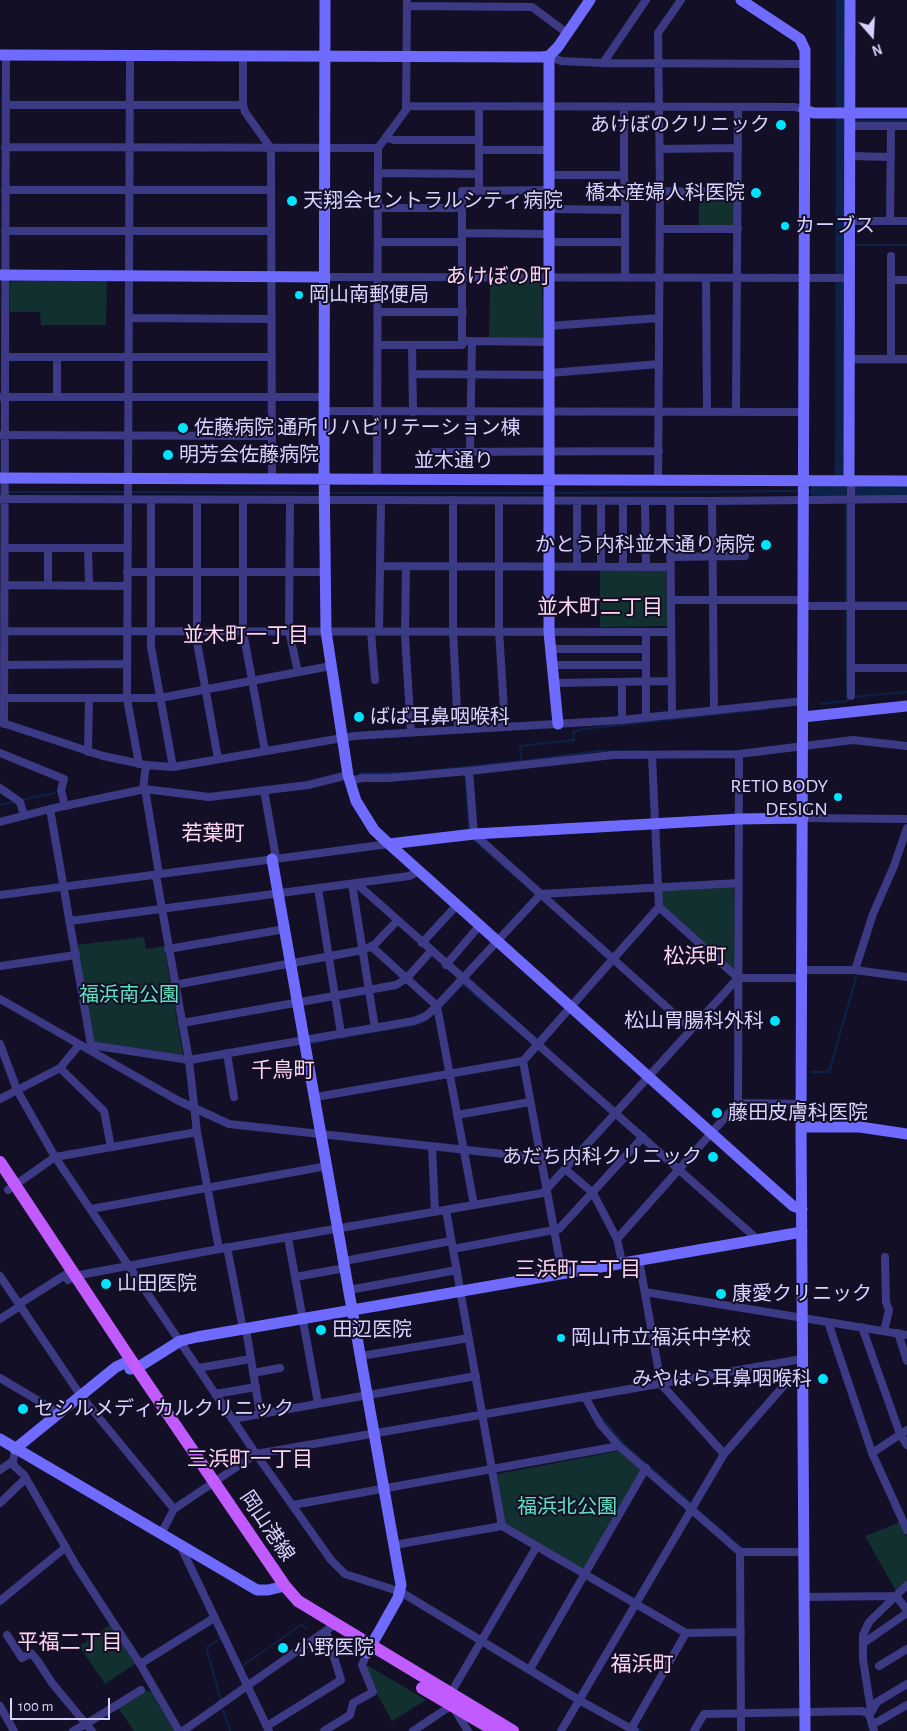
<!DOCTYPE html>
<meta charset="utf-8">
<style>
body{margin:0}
#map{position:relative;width:907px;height:1731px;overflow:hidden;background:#130f26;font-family:"Alegreya Sans",sans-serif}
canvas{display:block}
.north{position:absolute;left:847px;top:10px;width:50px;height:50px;-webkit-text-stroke:4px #130f26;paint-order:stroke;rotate:161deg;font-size:14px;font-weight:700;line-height:20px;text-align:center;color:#d9d4ff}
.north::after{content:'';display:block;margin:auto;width:18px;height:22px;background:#d9d4ff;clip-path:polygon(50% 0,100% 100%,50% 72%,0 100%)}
.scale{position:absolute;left:10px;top:1698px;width:100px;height:22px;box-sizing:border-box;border:2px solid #d9d4ff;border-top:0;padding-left:6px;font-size:15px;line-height:18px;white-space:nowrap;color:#d9d4ff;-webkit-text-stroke:4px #130f26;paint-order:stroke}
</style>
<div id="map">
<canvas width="907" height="1731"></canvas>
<div class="north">N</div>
<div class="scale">100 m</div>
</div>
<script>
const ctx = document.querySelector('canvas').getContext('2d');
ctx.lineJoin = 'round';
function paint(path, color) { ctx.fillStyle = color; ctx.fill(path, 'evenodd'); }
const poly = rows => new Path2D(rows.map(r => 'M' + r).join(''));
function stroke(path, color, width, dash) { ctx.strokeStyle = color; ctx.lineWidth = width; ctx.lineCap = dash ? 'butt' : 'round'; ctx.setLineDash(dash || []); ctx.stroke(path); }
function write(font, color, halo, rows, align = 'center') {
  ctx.font = font + ' "Alegreya Sans","Noto Sans JP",sans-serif'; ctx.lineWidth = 4; ctx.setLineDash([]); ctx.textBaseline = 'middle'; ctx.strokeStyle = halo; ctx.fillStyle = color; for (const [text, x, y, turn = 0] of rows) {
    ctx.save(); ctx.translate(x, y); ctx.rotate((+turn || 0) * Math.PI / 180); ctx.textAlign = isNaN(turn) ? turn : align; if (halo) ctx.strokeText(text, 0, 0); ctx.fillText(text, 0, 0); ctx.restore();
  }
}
const green = poly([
 [699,193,732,193,735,197,735,223,732,227,699,227],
 [13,281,107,281,106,325,41,325,40,312,10,312,10,283],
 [490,281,542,281,543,337,541,339,489,339],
 [600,570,666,570,668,626,600,627],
 [734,885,735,970,733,970,663,907,661,891,663,889],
 [144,937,146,949,164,946,183,1055,93,1041,77,945],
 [619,1451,643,1468,584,1571,505,1524,497,1474],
 [900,1522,907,1537,907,1581,896,1591,865,1536],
 [110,1625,135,1664,105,1684,79,1646],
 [367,1665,426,1700,392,1721,376,1692,366,1667],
 [144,1690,152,1692,174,1731,134,1731,116,1705]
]);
const stream = poly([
 [842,121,844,121],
 [855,121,907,121],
 [856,245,907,245],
 [856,363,907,363],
 [808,491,816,491],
 [846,491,846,498],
 [8,492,126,492],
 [131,492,321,493],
 [328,493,546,493],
 [553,493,798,491],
 [846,503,846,603],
 [854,602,907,602],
 [846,608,847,698],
 [852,697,907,692],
 [820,704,847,701,847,698],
 [523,761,597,751,643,751],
 [360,773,407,773,522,761,520,746,574,740,573,732,583,729,767,709],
 [465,774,469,829],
 [21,800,55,793],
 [0,805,14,802],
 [473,839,536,895],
 [462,984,514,1028],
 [442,1006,462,985],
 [311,1043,414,1025,423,1022,436,1013],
 [194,1063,226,1057],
 [812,1072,829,1072,857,974],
 [550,1193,557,1227],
 [600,1416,623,1443,692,1504],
 [695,1508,743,1549],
 [242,1666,301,1625,306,1628],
 [221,1701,207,1650,208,1646,222,1638],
 [223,1710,230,1731],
 [636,1727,642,1731]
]);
const river = poly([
 [841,477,842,0],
 [816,491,907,491]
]);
const street = poly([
 [407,6,532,7,567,33],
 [130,56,127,699,139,764],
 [549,56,561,61,603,63,805,64],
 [243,57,243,105,245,112,270,147,271,154,272,480],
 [603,63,646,0],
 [6,105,243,105],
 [406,106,795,107,804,110],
 [624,107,624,175],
 [850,126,907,126],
 [387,138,394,140,479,140],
 [5,147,378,148,406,110,407,0],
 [660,149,738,148],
 [479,150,549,150],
 [850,156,891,157],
 [378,173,479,174],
 [549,175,624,175,625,191,738,192],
 [5,190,271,190],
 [479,191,479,106],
 [378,208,462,208],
 [549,209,625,210],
 [849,221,907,221],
 [890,221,891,126],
 [660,229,738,229],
 [5,231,270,231],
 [462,233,549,234],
 [378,242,462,242],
 [549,242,625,242],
 [325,277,849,278],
 [625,278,625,191],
 [706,278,707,412],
 [891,280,907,280],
 [378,312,463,312],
 [130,318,271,319],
 [549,326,659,318],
 [472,341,549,342],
 [378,345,462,345,462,341],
 [412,345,413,412],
 [6,357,271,357],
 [849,359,907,359],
 [891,359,891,256],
 [550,373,659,364],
 [413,374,550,375],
 [0,397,324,397],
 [57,397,57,357],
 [324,411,803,412],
 [736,412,738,107],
 [0,435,271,436],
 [433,452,659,451],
 [470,452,472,341,462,341,462,191,549,190],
 [377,479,378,148],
 [658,480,660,191,658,33,681,0],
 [0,499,712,501,907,499],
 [151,500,151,647,173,767],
 [290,500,289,631,298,672],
 [453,500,453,631,458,729],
 [499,501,499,631,505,726],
 [577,501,577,567],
 [601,501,601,567],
 [623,501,623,567],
 [645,501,646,567],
 [670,501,672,715],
 [6,548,128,548],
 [48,548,48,585],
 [88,548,89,585],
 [670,557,745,556],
 [380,566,670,567],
 [406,566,405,636,411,732],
 [127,572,325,572],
 [6,585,127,586],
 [671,600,713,600,712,501],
 [803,606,907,606],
 [5,631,671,632],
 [195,631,218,759],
 [197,631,197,500],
 [243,631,243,500],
 [243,631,265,751],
 [371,632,375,680],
 [379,632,381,500],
 [551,649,646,649],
 [5,665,127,664],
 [552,665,646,665],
 [851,668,907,668],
 [554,683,671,681],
 [851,696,851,481],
 [5,698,160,698,331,666],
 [714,709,713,600,803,600],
 [646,717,646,632],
 [622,720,622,682],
 [0,722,103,756,146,765,173,767,354,736,622,720,803,701],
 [4,724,6,56],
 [88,752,89,698],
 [0,753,64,779,61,790,65,806],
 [469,771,474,834,691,1029],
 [350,781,362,778,388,778,469,771,613,755,739,754,853,740,907,746],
 [0,788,20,802,24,815],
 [143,789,146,765],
 [145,789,159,874],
 [264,790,276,858],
 [50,809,91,1045,89,1049],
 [803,818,907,819],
 [0,822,50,809,145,789,209,797,308,785,348,775],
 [156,875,189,1060,197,1132,219,1249],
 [356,883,757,1239],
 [352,884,375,1028],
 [318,888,341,1034],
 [0,895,389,844],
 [659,907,738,978,802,978],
 [70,921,409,876,420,871],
 [422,943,457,905],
 [371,946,437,1006,474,1205],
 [168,949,285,929],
 [446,965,480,925],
 [0,966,76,955],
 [802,970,855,970,907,977],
 [855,970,873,914,894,866,907,828],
 [174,985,363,950,374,945,397,921],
 [0,999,177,1100,229,1124,540,1158],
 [182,1023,396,985,407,978,431,951],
 [0,1044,17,1090,55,1157,256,1454,331,1560,345,1574,401,1592,579,1700,635,1731],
 [91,1045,189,1060,414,1021,426,1016,437,1006,541,894,738,883],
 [227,1053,234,1097],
 [60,1068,104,1111,111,1147],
 [316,1097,523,1061],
 [0,1099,60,1068,79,1045],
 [738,1103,802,1104],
 [457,1115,530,1102],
 [432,1147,435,1212],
 [565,1169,593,1193,617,1239],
 [8,1190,55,1157,197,1132],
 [91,1209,327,1166],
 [446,1210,502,1526],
 [288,1238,318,1403],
 [227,1247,243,1329],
 [453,1249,559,1229,643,1137],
 [639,1260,661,1384,724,1454],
 [344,1261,451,1241],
 [622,1262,617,1239,738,1103,739,754],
 [562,1273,523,1061,659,907,652,756],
 [0,1276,81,1396,174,1509],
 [295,1277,345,1268],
 [68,1280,74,1276,219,1249,543,1193,738,978],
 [349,1290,457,1270],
 [645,1292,907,1335],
 [19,1304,70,1272],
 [0,1319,20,1306],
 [828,1322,872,1453,907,1530],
 [862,1327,900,1434,907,1445],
 [246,1329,260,1414],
 [884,1331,889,1310,886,1302,885,1257],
 [898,1333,907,1361],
 [361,1356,469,1338],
 [198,1368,251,1359],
 [253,1373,280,1368],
 [0,1378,59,1413],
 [215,1394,256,1387],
 [585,1397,600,1424,619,1446,740,1552,804,1552],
 [232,1419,476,1376],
 [872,1453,907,1430],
 [13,1461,14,1466,24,1475,77,1567,140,1664,179,1731],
 [0,1470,13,1461,14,1456],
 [0,1503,26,1478],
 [293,1505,619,1446],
 [162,1532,174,1509,256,1454,802,1359],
 [180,1545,269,1731],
 [394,1545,502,1526,686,1633,741,1632],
 [740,1552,741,1731],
 [804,1597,896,1596,907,1610],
 [0,1601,66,1547],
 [7,1635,22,1658,31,1653,37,1660,52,1683,86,1724,141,1690],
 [865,1642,907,1613],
 [140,1664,214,1618],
 [879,1666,907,1649],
 [530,1669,646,1468],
 [449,1696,537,1546],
 [0,1706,14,1731],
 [871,1711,863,1659,863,1635,869,1622,907,1585],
 [872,1711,877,1702,907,1684],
 [872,1725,907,1705],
 [267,1726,341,1680,326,1631],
 [631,1729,686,1633],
 [73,1731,86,1724,92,1731],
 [183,1731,334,1625],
 [324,1731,350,1715,353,1703,373,1692,362,1665,367,1653],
 [413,1731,446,1709,453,1707,468,1731],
 [561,1731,724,1454,793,1375,802,1375],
 [694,1731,704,1714,862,1711,869,1714,874,1731]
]);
const secondary = poly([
 [325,0,324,464,326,631,348,775,356,801,374,830,389,844,776,1191,793,1206,802,1209],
 [741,0,800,39,805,50,801,1127,805,1731],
 [0,55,542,57,549,56,558,47,590,0],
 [549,56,549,632,558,724],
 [804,110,814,113,907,113],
 [0,275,325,277],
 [0,478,907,481],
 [849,481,850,0],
 [803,717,907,706],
 [389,844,474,834,739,819,803,818],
 [272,859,401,1585,398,1598,367,1653],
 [801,1127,860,1127,907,1134],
 [130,1369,137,1368,180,1341,197,1337,802,1232],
 [0,1439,257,1590,268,1590,285,1586],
 [15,1449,116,1367,131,1360]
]);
const primary = poly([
 [0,1162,131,1360,285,1586,298,1601,513,1731],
 [422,1688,495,1731]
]);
const markers = [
 [781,125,6,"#00e5ff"],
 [756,193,6,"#00e5ff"],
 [292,201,6,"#00e5ff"],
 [785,226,5,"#00e5ff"],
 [299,295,5,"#00e5ff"],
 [183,428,6,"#00e5ff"],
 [168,455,6,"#00e5ff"],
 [766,545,6,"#00e5ff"],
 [359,717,6,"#00e5ff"],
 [838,797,5,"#00e5ff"],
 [775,1021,6,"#00e5ff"],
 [717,1113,6,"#00e5ff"],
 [713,1157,6,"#00e5ff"],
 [106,1284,6,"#00e5ff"],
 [721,1294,6,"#00e5ff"],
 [321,1330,6,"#00e5ff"],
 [561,1338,5,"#00e5ff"],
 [823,1379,6,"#00e5ff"],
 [23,1409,6,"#00e5ff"],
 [283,1648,6,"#00e5ff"]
];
const poiNames = [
 ["あけぼのクリニック",770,125,"right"],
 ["橋本産婦人科医院",745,193,"right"],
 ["天翔会セントラルシティ病院",303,201],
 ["カーブス",795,226],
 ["岡山南郵便局",309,295],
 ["佐藤病院 通所 リハビリテーション棟",194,428],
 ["明芳会佐藤病院",179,455],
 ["かとう内科並木通り病院",755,545,"right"],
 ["ばば耳鼻咽喉科",370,717],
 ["RETIO BODY",828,786,"right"],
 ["DESIGN",828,809,"right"],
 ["松山胃腸科外科",764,1021,"right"],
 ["藤田皮膚科医院",728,1113],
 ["あだち内科クリニック",702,1157,"right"],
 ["山田医院",117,1284],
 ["康愛クリニック",732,1294],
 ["田辺医院",332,1330],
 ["岡山市立福浜中学校",571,1338],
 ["みやはら耳鼻咽喉科",812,1379,"right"],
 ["セシルメディカルクリニック",34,1409],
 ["小野医院",294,1648]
];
const streetNames = [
 ["並木通り",454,461],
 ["岡山港線",267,1526,56]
];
const parkNames = [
 ["福浜南公園",129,995],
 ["福浜北公園",567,1507]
];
const neighbourhoodNames = [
 ["あけぼの町",498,277],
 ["並木町二丁目",600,608],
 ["並木町一丁目",246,636],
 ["若葉町",213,834],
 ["松浜町",695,957],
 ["千鳥町",283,1071],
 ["三浜町二丁目",578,1270],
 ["三浜町一丁目",250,1460],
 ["平福二丁目",70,1643],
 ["福浜町",642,1665]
];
paint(green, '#12302f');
stroke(stream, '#0c2248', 2);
stroke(river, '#0c2248', 12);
stroke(street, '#3d3a85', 8);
stroke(secondary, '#6f6bff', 11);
stroke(primary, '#c25bff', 12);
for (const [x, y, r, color] of markers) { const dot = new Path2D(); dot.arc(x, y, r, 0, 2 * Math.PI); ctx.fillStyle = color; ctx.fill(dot); stroke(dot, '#130f26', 2); }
write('20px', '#d9d4ff', '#130f26', poiNames, 'left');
write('20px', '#d9d4ff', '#130f26', streetNames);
write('20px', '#5fe0c0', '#130f26', parkNames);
write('21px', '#ffd6f0', '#130f26', neighbourhoodNames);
</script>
